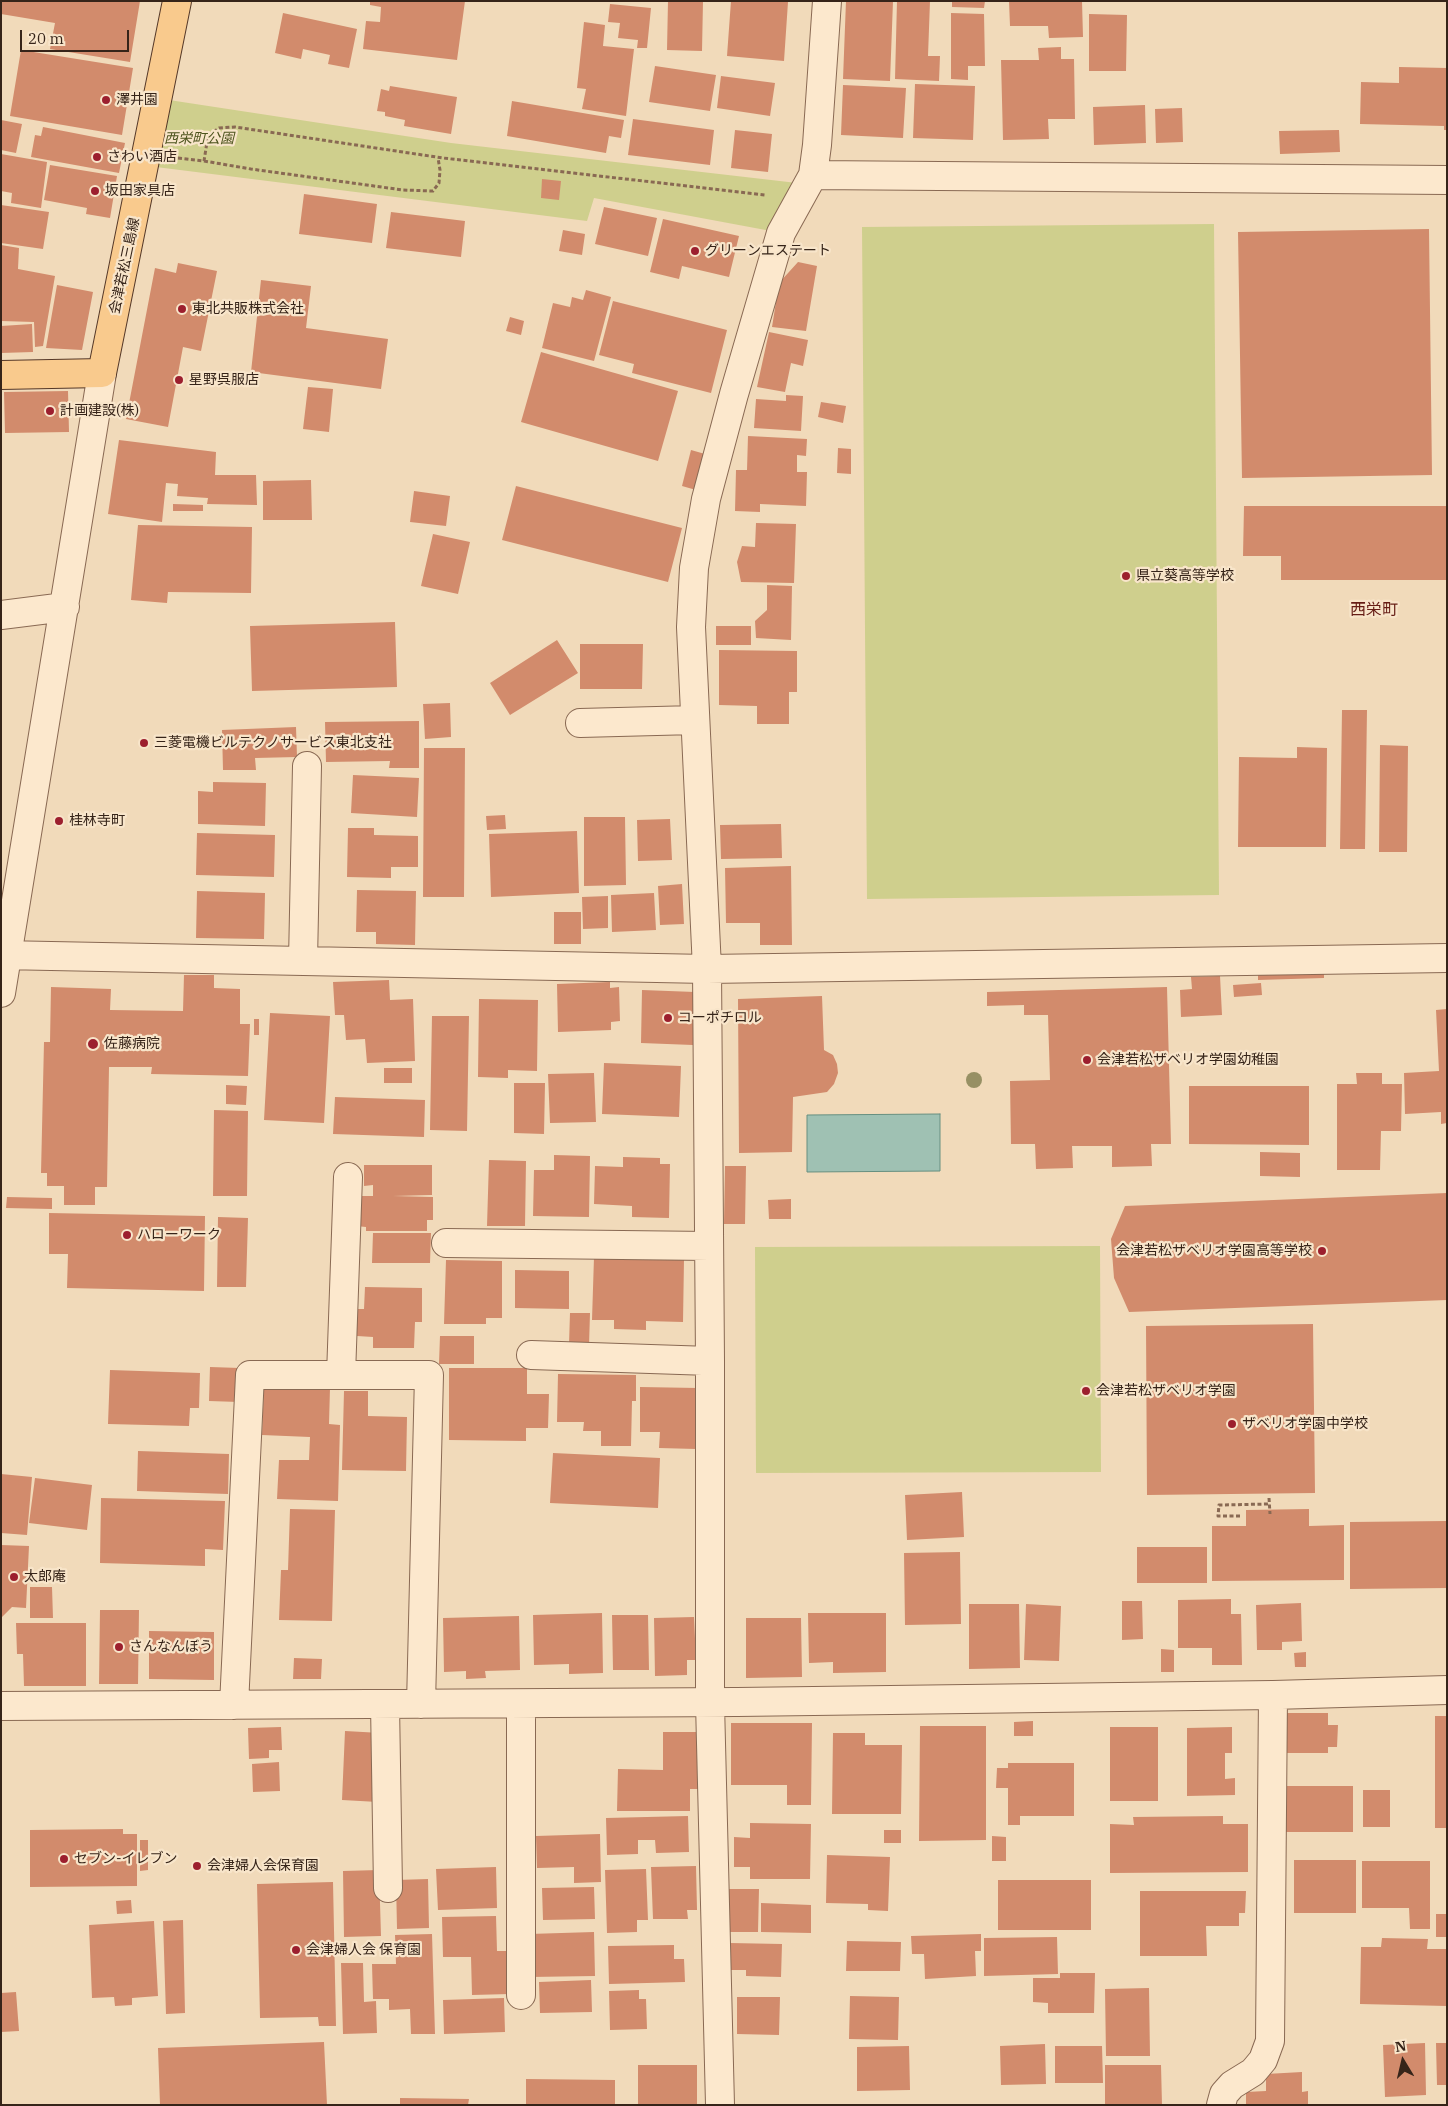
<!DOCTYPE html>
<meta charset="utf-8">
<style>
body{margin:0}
#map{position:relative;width:1448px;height:2106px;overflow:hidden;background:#f1daba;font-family:"IBM Plex Serif",serif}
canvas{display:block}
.frame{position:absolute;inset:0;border:2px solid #362419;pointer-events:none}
.north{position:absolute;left:1378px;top:2036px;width:50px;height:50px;-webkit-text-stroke:4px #f8e5ca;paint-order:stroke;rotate:351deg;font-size:14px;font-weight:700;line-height:20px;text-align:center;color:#362419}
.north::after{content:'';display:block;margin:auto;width:18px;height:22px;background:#362419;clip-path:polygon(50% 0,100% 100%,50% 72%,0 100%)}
.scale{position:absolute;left:20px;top:30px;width:109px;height:22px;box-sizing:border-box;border:2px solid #362419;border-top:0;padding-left:6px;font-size:15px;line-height:18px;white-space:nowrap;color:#362419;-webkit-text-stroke:4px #f8e5ca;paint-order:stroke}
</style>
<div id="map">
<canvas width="1448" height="2106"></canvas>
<div class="frame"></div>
<div class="north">N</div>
<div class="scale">20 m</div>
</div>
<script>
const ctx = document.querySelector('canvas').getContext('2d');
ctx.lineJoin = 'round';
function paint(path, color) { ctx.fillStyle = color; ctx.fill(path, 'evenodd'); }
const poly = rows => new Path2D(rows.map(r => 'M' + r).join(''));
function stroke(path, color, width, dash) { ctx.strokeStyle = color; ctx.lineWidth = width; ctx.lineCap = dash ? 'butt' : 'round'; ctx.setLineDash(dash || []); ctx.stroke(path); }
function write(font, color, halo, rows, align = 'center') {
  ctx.font = font + ' "IBM Plex Serif","Noto Sans JP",serif'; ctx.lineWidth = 4.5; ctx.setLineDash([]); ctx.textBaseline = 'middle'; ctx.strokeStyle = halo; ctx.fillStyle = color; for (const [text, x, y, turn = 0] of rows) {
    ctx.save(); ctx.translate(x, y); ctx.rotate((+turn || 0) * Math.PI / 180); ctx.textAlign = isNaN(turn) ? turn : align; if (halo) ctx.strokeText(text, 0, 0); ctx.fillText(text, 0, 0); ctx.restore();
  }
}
const green = poly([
 [169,100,451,143,797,183,771,231,594,198,587,221,156,167],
 [1214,224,1219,895,867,899,862,227],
 [1100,1246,1101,1472,756,1473,755,1247]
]);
const water = poly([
 [940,1114,940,1171,807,1172,807,1115,940,1114]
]);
const building = poly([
 [1,1,140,1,130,62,50,49,55,23,1,14],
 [370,1,465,1,457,60,363,49,366,21,380,22,381,7,370,5],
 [668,1,703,1,702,51,667,50],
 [731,1,788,2,784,61,727,56],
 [846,1,893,1,890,81,843,79],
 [897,1,930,1,928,56,940,56,939,81,895,79],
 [952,1,985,1,984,8,952,7],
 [1009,1,1082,1,1083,37,1049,38,1048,26,1010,26],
 [610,4,651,8,647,48,637,48,638,40,618,38,620,23,608,22],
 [283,13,357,29,349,68,328,64,330,55,303,49,301,59,275,53],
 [951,13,984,14,985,66,968,66,968,80,951,79],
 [1089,14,1127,15,1126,71,1089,71],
 [584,22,605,25,603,46,634,49,626,116,582,109,586,89,577,88],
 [1061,47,1061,59,1074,59,1075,119,1048,119,1049,139,1003,140,1001,60,1039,60,1038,48],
 [21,50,133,68,122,135,10,116],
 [655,66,716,75,710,111,649,102],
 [1399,67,1447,68,1447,130,1444,130,1444,126,1360,124,1361,82,1399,83],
 [721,76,775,83,770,116,717,108],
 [915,84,975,86,973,140,913,138],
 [843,85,906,88,903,138,841,135],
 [390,86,457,97,451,134,404,126,405,120,385,116,385,112,377,111,381,89,389,91],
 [512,101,624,120,621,138,609,136,606,153,507,136],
 [1145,105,1146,143,1094,145,1093,107],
 [1182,108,1183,142,1156,143,1155,109],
 [633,119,714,130,710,165,628,155],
 [1,120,22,124,16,153,1,150],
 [43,127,125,143,119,173,31,157,35,135,41,136],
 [735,130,772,134,768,172,731,168],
 [1339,130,1340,152,1280,154,1279,131],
 [1,154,47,162,41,208,11,203,12,193,1,191],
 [50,165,117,176,110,218,86,214,87,208,44,200],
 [542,179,561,181,559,200,541,198],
 [304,194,377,204,372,243,299,234],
 [1,205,49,212,43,249,1,243],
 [604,207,657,218,648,256,595,244],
 [391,212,465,221,461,257,386,248],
 [663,219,739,236,729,277,682,266,679,279,650,272],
 [1429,229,1432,475,1242,478,1238,232],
 [563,230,585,234,582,255,559,251],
 [1,245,19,248,18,269,55,276,43,346,35,347,34,322,1,321],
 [798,262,817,266,806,331,772,327,779,283],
 [178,263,217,271,201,351,183,347,168,427,126,419,155,268,176,273],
 [261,280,311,286,306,328,388,339,381,389,251,372],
 [57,285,93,292,82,350,46,348],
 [586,290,611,297,594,361,542,348,553,303,570,307,572,297,583,300],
 [613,301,727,330,711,393,632,373,634,364,599,355],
 [510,317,524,321,521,335,506,331],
 [32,324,33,352,1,353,1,326],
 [769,332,808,340,803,366,791,363,785,392,757,387],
 [541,352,678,391,658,461,521,422],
 [308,387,333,389,329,432,303,429],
 [68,391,69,432,5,433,4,392],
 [786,395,803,396,801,431,754,428,756,399,786,401],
 [821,402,846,406,843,423,818,417],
 [748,436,807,439,806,456,797,455,797,472,807,472,806,506,760,504,760,512,735,511,736,470,747,470],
 [119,440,216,452,215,475,256,475,257,505,207,504,208,498,177,496,178,484,166,483,162,522,108,514],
 [838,448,851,449,851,474,837,473],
 [691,450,705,454,696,490,682,486],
 [311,480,312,520,263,520,263,481],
 [516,486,682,528,668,582,502,540],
 [414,491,450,496,446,526,410,522],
 [173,504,203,505,203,511,173,511],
 [1244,506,1447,506,1447,580,1281,580,1281,556,1243,556],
 [756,523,796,524,794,583,741,582,737,562,742,546,755,547],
 [138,525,252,527,251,593,168,592,167,603,131,600],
 [433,534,470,542,458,594,421,586],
 [767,585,792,586,791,640,756,638,755,621,767,610],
 [395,622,397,687,252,691,250,626],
 [716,626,751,626,751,645,716,645],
 [557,640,578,673,510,715,490,683],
 [580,644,643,644,642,689,580,689],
 [719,650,797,651,797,692,789,692,789,724,757,724,757,706,719,705],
 [450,703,451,737,425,739,423,704],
 [1342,710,1367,710,1365,849,1340,849],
 [419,721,419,768,389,768,390,761,326,762,325,722],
 [296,727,297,757,255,758,256,770,223,770,222,730],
 [1380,745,1408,746,1407,852,1379,852],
 [1297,747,1327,748,1326,847,1238,847,1239,757,1297,758],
 [424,748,465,748,464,897,423,897],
 [353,775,419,778,417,817,351,813],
 [213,782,266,783,265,826,198,824,198,791,213,792],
 [505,815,506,829,487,830,486,816],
 [584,817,625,817,626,885,584,886],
 [670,819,672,860,638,861,637,820],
 [781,824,782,858,721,859,720,825],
 [348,828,374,828,374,835,418,836,418,867,391,867,391,878,347,877],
 [577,831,579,893,491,897,489,834],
 [197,833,275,835,274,877,196,875],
 [791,866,792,945,760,945,760,923,726,923,725,868],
 [682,884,684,924,660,925,658,886],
 [357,890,416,891,415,945,376,944,376,932,356,932],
 [197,891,265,893,264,939,196,938],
 [654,893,656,930,612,932,611,895],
 [608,896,608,928,583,929,582,897],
 [554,912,581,912,581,944,554,944],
 [1324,965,1324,978,1258,980,1258,967],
 [184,975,214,975,214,988,240,989,240,1024,250,1024,248,1076,151,1074,152,1067,109,1067,107,1187,95,1187,95,1205,64,1205,64,1186,47,1186,47,1173,41,1173,44,1042,50,1042,51,987,111,989,110,1010,183,1011],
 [1220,976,1222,1015,1181,1017,1180,990,1192,989,1191,977],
 [389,980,390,1000,413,999,415,1061,367,1063,365,1039,346,1040,344,1015,335,1015,333,982],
 [610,982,610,988,619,987,620,1021,611,1022,611,1030,558,1032,557,984],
 [1261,983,1262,995,1234,997,1233,985],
 [1167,987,1171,1144,1151,1144,1152,1166,1112,1167,1112,1146,1072,1146,1073,1168,1036,1169,1035,1144,1011,1144,1010,1081,1050,1080,1048,1015,1024,1015,1024,1005,987,1006,987,992],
 [642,990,695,992,693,1045,641,1043],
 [822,996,824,1050,833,1055,837,1064,838,1073,834,1084,827,1092,793,1097,792,1152,739,1153,738,999],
 [479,999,538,1000,537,1071,508,1070,508,1078,478,1077],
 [1447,1009,1447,1123,1441,1124,1441,1112,1405,1114,1404,1073,1439,1071,1436,1010],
 [270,1013,330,1016,324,1123,264,1120],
 [432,1016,469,1016,467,1131,430,1130],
 [254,1019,259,1019,259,1035,254,1035],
 [604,1063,681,1066,679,1117,602,1114],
 [384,1068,412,1068,412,1083,384,1083],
 [594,1073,596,1122,550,1123,548,1074],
 [1356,1073,1382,1073,1382,1084,1402,1084,1401,1131,1381,1131,1380,1170,1337,1170,1337,1084,1357,1084],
 [514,1083,545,1083,544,1134,514,1133],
 [226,1085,247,1086,246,1105,226,1104],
 [1189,1086,1309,1086,1309,1145,1189,1144],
 [335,1097,425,1100,424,1137,333,1134],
 [214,1110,248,1111,247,1196,213,1196],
 [1260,1152,1300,1153,1300,1177,1260,1176],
 [554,1155,590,1156,589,1217,533,1216,534,1170,554,1170],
 [623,1157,660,1158,660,1164,670,1164,669,1218,632,1217,632,1206,594,1204,595,1166,623,1167],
 [489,1160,526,1161,525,1226,487,1226],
 [364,1165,432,1165,432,1195,393,1196,433,1197,433,1220,427,1220,427,1231,366,1231,366,1227,356,1226,355,1196,373,1196,373,1185,364,1186],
 [725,1166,746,1166,745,1224,724,1224],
 [1447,1193,1447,1300,1129,1312,1114,1278,1111,1239,1125,1206],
 [7,1197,52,1198,52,1209,6,1208],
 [791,1199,791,1219,769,1219,768,1200],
 [49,1213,205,1216,204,1291,67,1288,68,1254,49,1254],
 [218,1217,248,1218,246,1287,217,1287],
 [373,1233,431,1233,430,1263,372,1263],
 [594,1257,684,1259,683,1322,646,1321,646,1330,614,1329,614,1320,592,1320],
 [446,1260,502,1261,502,1318,486,1318,486,1324,444,1324],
 [515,1270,569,1271,569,1309,515,1308],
 [365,1287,422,1288,422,1322,415,1322,414,1348,373,1348,373,1337,357,1336,357,1309,364,1309],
 [570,1313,590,1313,589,1346,569,1345],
 [1313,1324,1315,1493,1147,1495,1146,1326],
 [440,1336,474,1336,474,1364,439,1364],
 [210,1367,240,1368,239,1402,209,1401],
 [449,1368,527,1368,527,1394,549,1394,548,1428,526,1428,526,1441,449,1440],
 [110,1370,200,1373,199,1408,190,1408,189,1426,108,1424],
 [558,1374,636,1375,636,1401,632,1401,631,1446,601,1446,601,1431,583,1431,584,1422,557,1422],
 [264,1387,330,1388,329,1424,340,1425,338,1501,277,1499,279,1460,309,1460,310,1437,262,1435],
 [640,1387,698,1388,696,1449,659,1448,660,1432,640,1432],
 [344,1391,368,1391,368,1416,407,1417,406,1471,342,1470],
 [138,1451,229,1454,228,1494,137,1491],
 [553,1453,660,1458,658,1508,550,1503],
 [1,1474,32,1477,27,1535,1,1533],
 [35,1478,92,1485,87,1530,29,1523],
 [962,1492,964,1537,907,1540,905,1495],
 [101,1498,225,1501,223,1550,205,1549,205,1566,100,1563],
 [290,1509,335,1510,332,1621,279,1620,281,1570,288,1570],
 [1309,1509,1309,1526,1344,1525,1344,1580,1212,1581,1212,1526,1246,1526,1246,1510],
 [1447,1521,1447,1588,1350,1589,1350,1522],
 [1,1545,29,1546,26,1608,12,1607,1,1618],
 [1137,1547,1207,1547,1207,1583,1137,1583],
 [960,1552,961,1624,905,1625,904,1553],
 [30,1587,52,1587,53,1618,30,1618],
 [1231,1599,1231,1614,1241,1614,1242,1665,1212,1665,1212,1648,1178,1648,1178,1600],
 [1122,1601,1142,1601,1143,1639,1122,1640],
 [1301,1603,1302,1641,1282,1642,1282,1650,1257,1650,1256,1605],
 [969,1604,1019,1604,1020,1668,969,1669],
 [1026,1604,1061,1606,1059,1661,1024,1660],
 [100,1610,139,1610,138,1684,99,1684],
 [602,1613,603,1673,569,1674,569,1664,534,1665,533,1615],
 [808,1613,886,1613,886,1672,833,1673,833,1662,809,1663],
 [612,1615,648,1615,649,1670,613,1670],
 [519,1616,520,1670,485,1671,486,1678,466,1679,466,1671,444,1672,443,1618],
 [694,1617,696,1660,687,1660,687,1675,655,1676,654,1618],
 [746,1618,801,1618,802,1677,746,1678],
 [16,1623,86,1623,86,1686,24,1686,23,1654,17,1654],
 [149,1631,214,1632,214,1680,149,1679],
 [1161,1649,1174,1650,1174,1672,1161,1672],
 [1306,1652,1306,1667,1295,1667,1294,1653],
 [294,1658,322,1659,321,1679,293,1679],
 [1284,1713,1328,1713,1328,1725,1338,1725,1337,1747,1328,1747,1328,1753,1284,1753],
 [1435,1716,1447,1716,1447,1828,1435,1828],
 [1033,1721,1033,1736,1014,1736,1014,1722],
 [731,1723,812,1723,811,1805,787,1805,787,1785,731,1785],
 [920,1726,986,1726,986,1840,919,1841],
 [281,1727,282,1750,269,1750,269,1758,249,1759,248,1728],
 [1110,1727,1158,1727,1158,1801,1110,1801],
 [1232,1727,1232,1753,1225,1753,1225,1779,1235,1778,1235,1795,1187,1796,1187,1728],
 [345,1731,381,1733,378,1802,342,1800],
 [663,1732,702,1732,702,1789,690,1789,690,1811,617,1811,618,1769,663,1770],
 [833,1733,865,1733,865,1745,902,1745,901,1814,832,1814],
 [279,1762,280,1791,253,1792,252,1764],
 [1008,1763,1074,1763,1074,1816,1020,1816,1020,1825,1008,1825,1008,1788,996,1788,997,1768,1008,1768],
 [1282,1786,1353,1786,1353,1832,1282,1832],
 [1363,1790,1390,1790,1390,1827,1363,1827],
 [688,1816,689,1852,656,1853,655,1840,638,1840,638,1854,607,1855,606,1818],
 [1223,1816,1223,1824,1248,1824,1248,1872,1110,1873,1110,1824,1134,1825,1133,1817],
 [750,1823,811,1824,810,1879,750,1879,750,1867,734,1867,734,1837,750,1838],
 [123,1829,123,1834,137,1834,137,1886,30,1887,30,1830],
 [884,1830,901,1830,901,1843,884,1843],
 [600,1834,601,1882,574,1883,574,1867,537,1868,536,1836],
 [992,1836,1006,1837,1006,1861,992,1861],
 [140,1840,148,1840,148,1870,140,1871],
 [827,1855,890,1857,888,1911,868,1910,868,1904,826,1903],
 [1294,1860,1356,1860,1356,1913,1294,1913],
 [1362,1861,1430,1861,1430,1929,1410,1929,1409,1908,1362,1908],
 [696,1866,697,1910,687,1910,688,1919,653,1919,651,1867],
 [496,1867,497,1908,438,1910,436,1869],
 [646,1869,648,1920,637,1920,637,1932,607,1933,605,1870],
 [379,1870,381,1936,344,1937,343,1871],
 [428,1879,429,1928,397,1929,396,1880],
 [998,1880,1091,1880,1091,1930,998,1930],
 [333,1882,336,2026,319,2026,318,2017,260,2018,257,1884],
 [594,1887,595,1919,543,1920,542,1888],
 [729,1889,759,1889,758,1932,729,1932],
 [1140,1891,1246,1891,1245,1913,1239,1913,1239,1926,1206,1926,1207,1956,1140,1956],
 [131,1900,132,1913,117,1914,116,1901],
 [761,1903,811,1905,811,1933,761,1932],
 [1436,1914,1447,1914,1447,1937,1436,1937],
 [496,1916,497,1951,509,1951,510,1994,472,1995,471,1957,443,1957,442,1917],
 [183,1920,185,2013,166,2014,163,1921],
 [154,1921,158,1996,132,1998,132,2005,115,2006,114,1997,92,1998,89,1925],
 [594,1932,595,1976,530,1977,529,1934],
 [432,1934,435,2034,411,2034,410,2009,389,2010,389,1999,373,1999,372,1964,396,1964,395,1935],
 [981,1934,981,1951,975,1951,976,1976,925,1979,924,1954,912,1954,911,1936],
 [1057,1937,1058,1974,984,1976,984,1938],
 [1382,1938,1428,1939,1427,1949,1447,1949,1447,2006,1360,2004,1361,1947,1381,1947],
 [847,1941,901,1942,900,1971,846,1971],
 [730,1943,782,1944,781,1977,746,1976,746,1970,730,1970],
 [674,1945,674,1959,684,1959,685,1982,609,1984,608,1946],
 [341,1963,363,1963,364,2002,376,2001,377,2033,343,2034],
 [1060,1973,1095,1973,1094,2013,1048,2013,1048,2003,1033,2002,1033,1978,1060,1978],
 [591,1980,592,2012,540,2013,539,1982],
 [1149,1988,1150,2056,1106,2056,1105,1989],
 [639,1990,639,1999,646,1999,647,2029,610,2030,609,1991],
 [16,1992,19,2031,1,2032,1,1993],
 [850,1996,899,1997,898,2040,849,2039],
 [737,1997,780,1997,779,2035,737,2034],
 [504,1998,505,2032,444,2034,443,2000],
 [324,2042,327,2105,160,2105,158,2048],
 [1425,2043,1426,2095,1385,2097,1383,2045],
 [1436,2043,1447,2043,1447,2085,1437,2085],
 [1045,2044,1046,2084,1001,2085,1000,2046],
 [909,2046,910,2090,857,2091,857,2047],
 [1055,2046,1102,2046,1103,2083,1055,2083],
 [638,2065,697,2065,697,2105,638,2105],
 [1105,2065,1161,2065,1162,2105,1105,2105],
 [1302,2072,1302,2092,1308,2091,1308,2105,1246,2105,1246,2092,1266,2091,1266,2074],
 [526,2079,615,2080,615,2105,526,2105],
 [400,2098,469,2099,468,2105,400,2105]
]);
const path = poly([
 [178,158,204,161,208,136,219,128,235,127,443,158,765,195],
 [204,161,251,169,403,190,433,191,439,183,440,170,438,158],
 [1269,1498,1270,1514],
 [1240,1516,1218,1516,1219,1505,1270,1504]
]);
const minor = poly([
 [813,175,1447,180],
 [1,615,65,607],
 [580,723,695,720],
 [1,955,707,969,1447,958],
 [303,961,307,766],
 [1,993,102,373],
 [446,1243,709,1246],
 [531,1355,710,1361],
 [341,1375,348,1177],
 [385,1704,388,1888],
 [521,1704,521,1995],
 [234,1705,250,1375,429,1375,421,1704],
 [1,1706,737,1702,1273,1695,1447,1690],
 [720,2105,710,1703,710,1361,707,969,691,627,694,568,706,499,734,394,781,233,813,175,817,145,827,1],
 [1221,2105,1224,2094,1232,2085,1253,2072,1263,2060,1270,2041,1273,1695]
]);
const major = poly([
 [1,375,102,373,177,1]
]);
const trees = [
 [974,1080]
];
const markers = [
 [106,100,5,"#9c1f2e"],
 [97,157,5,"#9c1f2e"],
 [95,191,5,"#9c1f2e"],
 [695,251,5,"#9c1f2e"],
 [182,309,5,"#9c1f2e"],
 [179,380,5,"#9c1f2e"],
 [50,411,5,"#9c1f2e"],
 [1126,576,5,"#9c1f2e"],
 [144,743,5,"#9c1f2e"],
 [59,821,5,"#9c1f2e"],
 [668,1018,5,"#9c1f2e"],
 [93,1044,6,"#9c1f2e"],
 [1087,1060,5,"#9c1f2e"],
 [127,1235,5,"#9c1f2e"],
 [1322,1251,5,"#9c1f2e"],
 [1086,1391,5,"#9c1f2e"],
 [1232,1424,5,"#9c1f2e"],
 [14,1577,5,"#9c1f2e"],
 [119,1647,5,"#9c1f2e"],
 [64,1859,5,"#9c1f2e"],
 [197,1866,5,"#9c1f2e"],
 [296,1950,5,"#9c1f2e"]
];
const poiNames = [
 ["澤井園",116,100],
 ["さわい酒店",107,157],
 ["坂田家具店",105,191],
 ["グリーンエステート",705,251],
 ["東北共販株式会社",192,309],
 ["星野呉服店",189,380],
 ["計画建設(株)",60,411],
 ["県立葵高等学校",1136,576],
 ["三菱電機ビルテクノサービス東北支社",154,743],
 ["桂林寺町",69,821],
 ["コーポチロル",678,1018],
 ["佐藤病院",104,1044],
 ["会津若松ザベリオ学園幼稚園",1097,1060],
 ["ハローワーク",137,1235],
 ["会津若松ザベリオ学園高等学校",1312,1251,"right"],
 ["会津若松ザベリオ学園",1096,1391],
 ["ザベリオ学園中学校",1242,1424],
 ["太郎庵",24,1577],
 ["さんなんぼう",129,1647],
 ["セブン-イレブン",74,1859],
 ["会津婦人会保育園",207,1866],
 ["会津婦人会 保育園",306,1950]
];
const parkNames = [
 ["西栄町公園",199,139]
];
const streetNames = [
 ["会津若松三島線",125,266,-78]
];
const quarterNames = [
 ["西栄町",1374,610]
];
paint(green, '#cfcf8d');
paint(water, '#9fc1b3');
stroke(water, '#668f80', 1);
paint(building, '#d28b6c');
stroke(minor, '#896953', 30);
stroke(major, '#553828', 30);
stroke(path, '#896953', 3, [4, 2.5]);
stroke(minor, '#fce8cd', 28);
stroke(major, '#f9ca8d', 28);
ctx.fillStyle = '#979064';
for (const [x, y] of trees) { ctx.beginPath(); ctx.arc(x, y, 8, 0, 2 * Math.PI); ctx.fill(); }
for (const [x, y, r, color] of markers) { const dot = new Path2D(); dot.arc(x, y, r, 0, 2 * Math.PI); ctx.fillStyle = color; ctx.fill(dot); stroke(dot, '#f8e5ca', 2); }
write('14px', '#362419', '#f8e5ca', poiNames, 'left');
write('italic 14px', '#4d541e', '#f8e5ca', parkNames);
write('14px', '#362419', '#f8e5ca', streetNames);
write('16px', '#661d15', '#f8e5ca', quarterNames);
</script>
